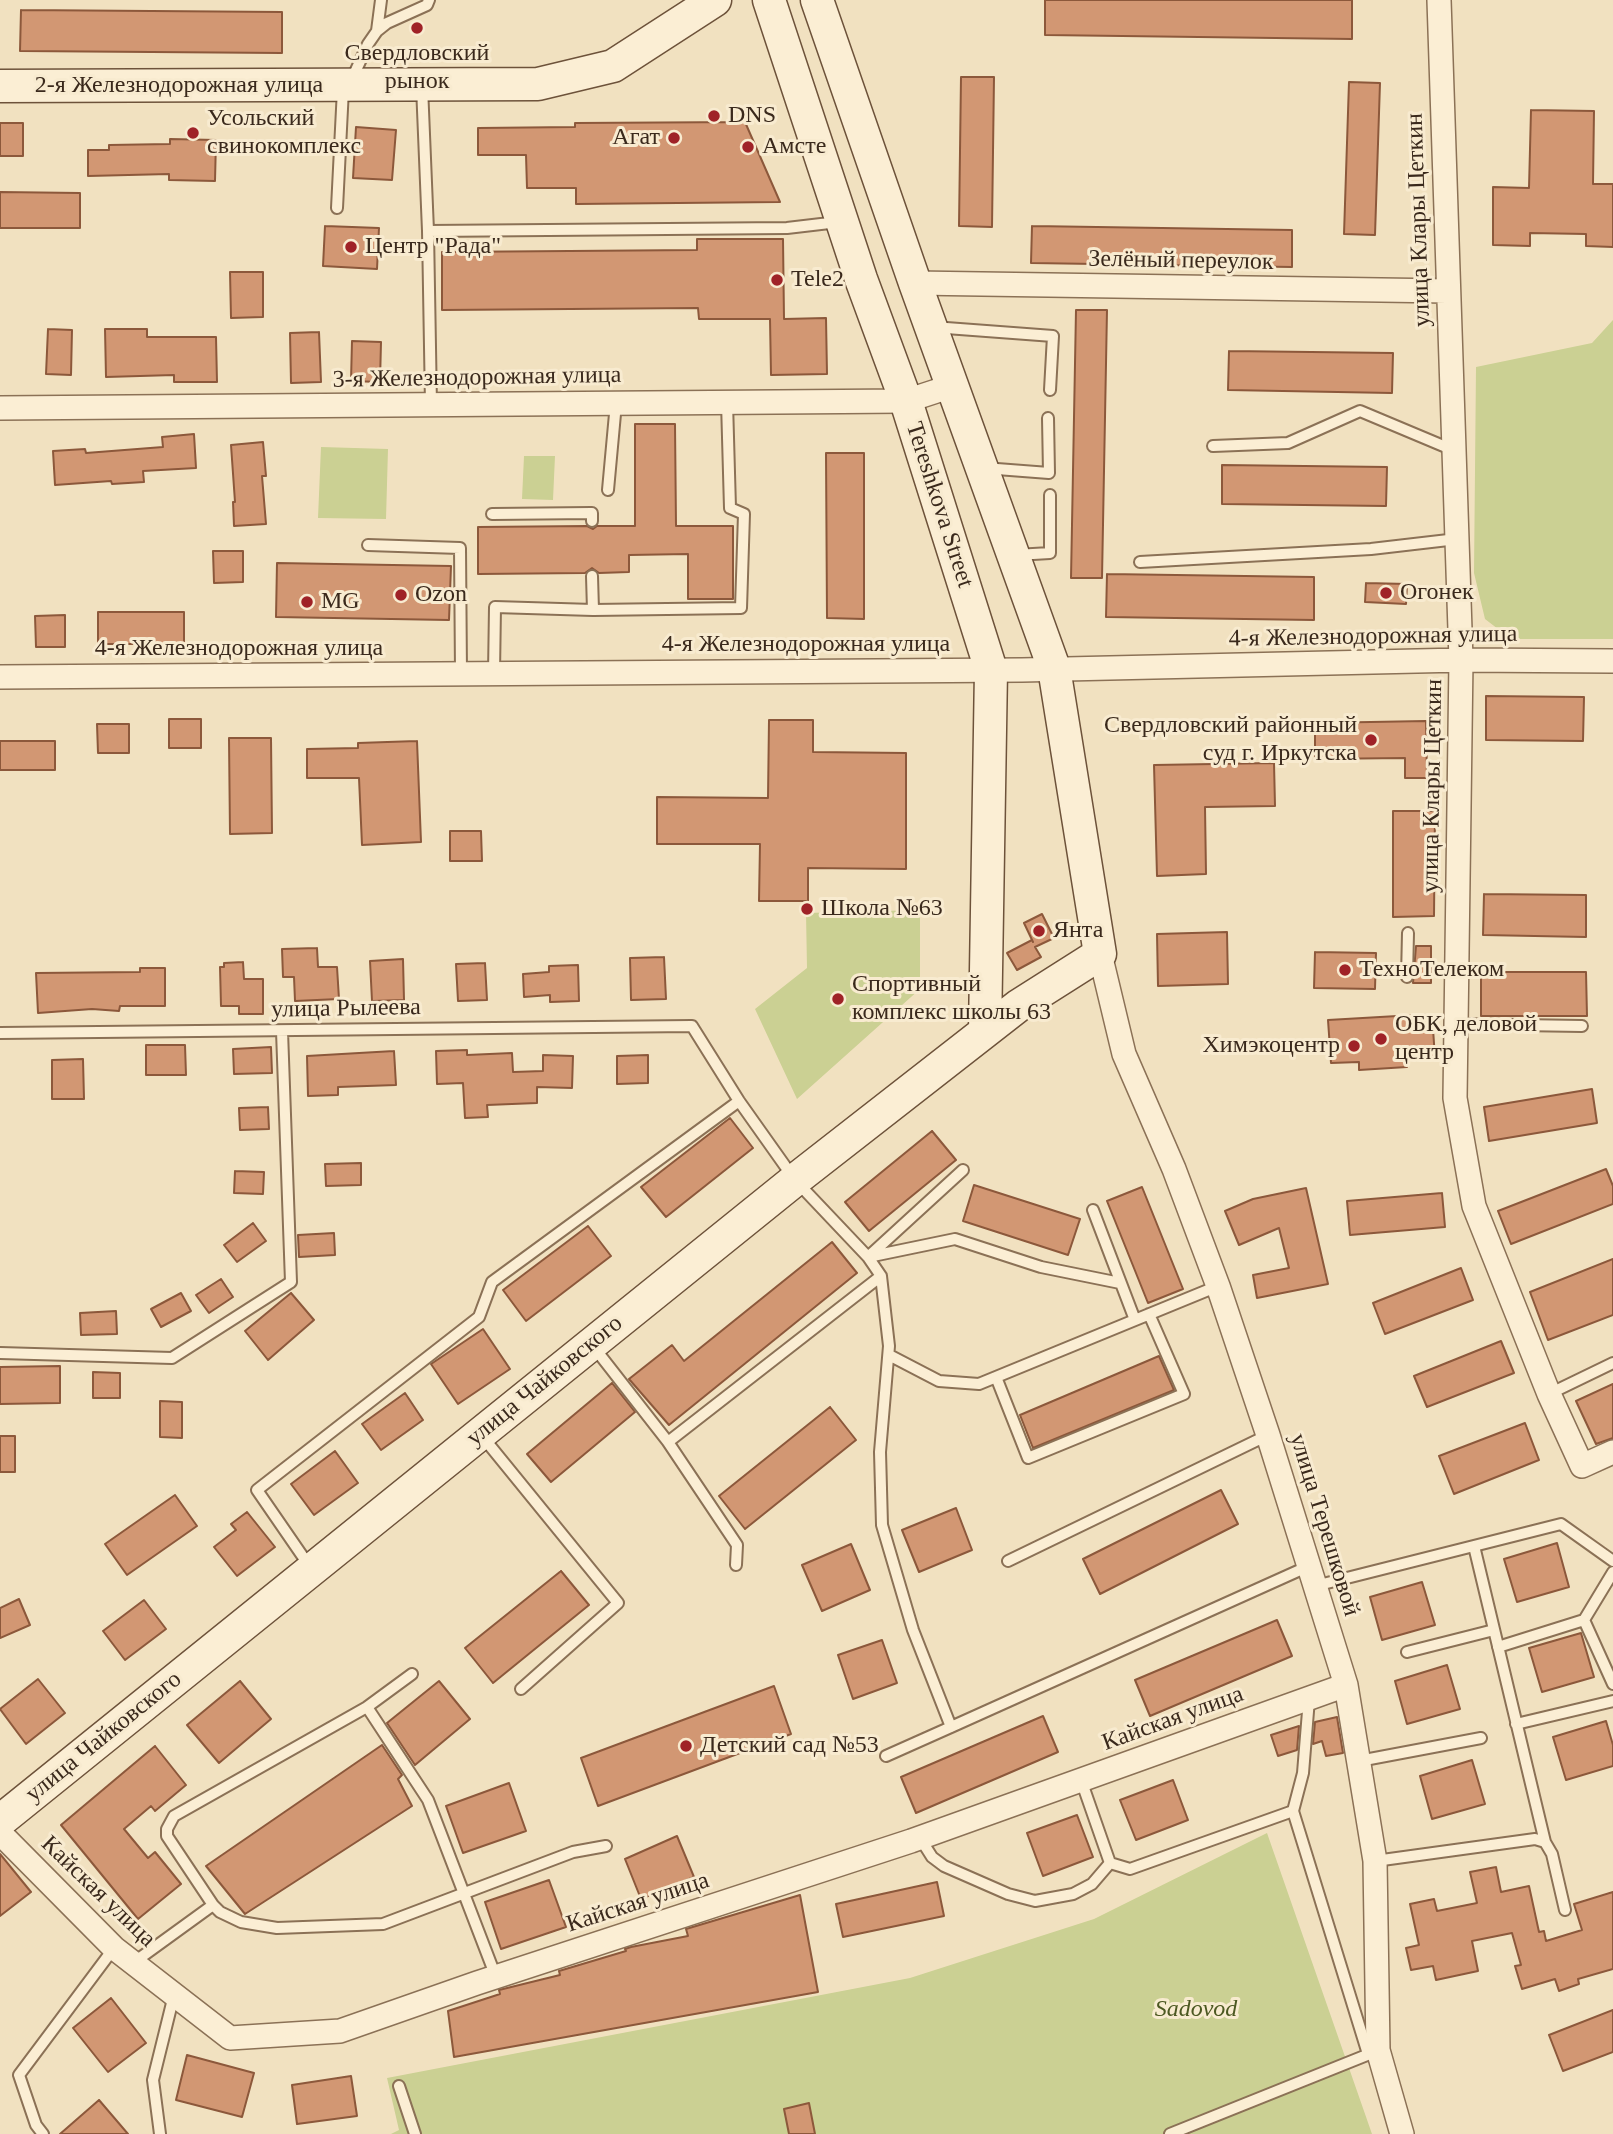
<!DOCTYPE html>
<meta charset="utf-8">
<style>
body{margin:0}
canvas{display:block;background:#f1e1c0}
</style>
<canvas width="1613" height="2134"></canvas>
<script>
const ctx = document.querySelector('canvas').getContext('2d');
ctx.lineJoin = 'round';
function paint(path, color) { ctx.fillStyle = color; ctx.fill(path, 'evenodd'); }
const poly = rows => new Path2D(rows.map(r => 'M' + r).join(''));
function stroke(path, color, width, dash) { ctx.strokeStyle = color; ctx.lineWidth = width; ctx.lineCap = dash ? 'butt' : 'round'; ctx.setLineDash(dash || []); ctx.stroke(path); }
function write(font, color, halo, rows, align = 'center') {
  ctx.font = font + ' "Times New Roman",serif'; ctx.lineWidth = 6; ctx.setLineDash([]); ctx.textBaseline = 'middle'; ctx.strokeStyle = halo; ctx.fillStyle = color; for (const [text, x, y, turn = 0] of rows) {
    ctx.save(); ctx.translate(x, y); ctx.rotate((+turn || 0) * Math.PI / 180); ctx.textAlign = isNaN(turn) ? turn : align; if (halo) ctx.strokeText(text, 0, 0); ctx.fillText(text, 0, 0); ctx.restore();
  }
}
const green = poly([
 [1613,320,1613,639,1511,639,1485,619,1474,573,1476,367,1592,343],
 [321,447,388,449,386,519,318,518],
 [524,456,555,456,553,500,522,499],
 [920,910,920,989,797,1099,755,1009,807,968,806,913],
 [1267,1833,1372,2134,391,2134,399,2130,387,2078,910,1978,1094,1919]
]);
const building = poly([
 [1045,0,1352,0,1352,39,1045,35,1045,0],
 [21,10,282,12,282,53,20,51,21,10],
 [961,77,994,77,992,227,959,226,961,77],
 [1349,82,1380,83,1375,235,1344,234,1349,82],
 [1531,110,1594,111,1593,184,1613,184,1613,247,1586,246,1586,234,1530,233,1530,246,1493,245,1493,187,1529,188,1531,110],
 [745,122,780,202,576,204,576,188,527,188,526,155,478,155,478,128,575,127,575,123,745,122],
 [0,123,23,123,23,156,0,156,0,123],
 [356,127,396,130,392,180,353,178,356,127],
 [170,139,216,140,215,181,169,180,169,174,88,176,88,150,109,150,109,145,170,144,170,139],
 [0,192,80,193,80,228,0,228,0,192],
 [325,226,379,228,377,269,323,266,325,226],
 [1032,226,1292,230,1292,267,1031,263,1032,226],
 [697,239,783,239,784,319,826,318,827,374,771,375,770,319,699,319,698,308,442,310,442,252,697,250,697,239],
 [230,272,263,272,263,317,231,318,230,272],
 [1076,310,1107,310,1102,578,1071,578,1076,310],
 [48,329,72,330,71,375,46,374,48,329],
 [105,329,147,329,147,337,216,337,217,382,174,382,174,375,106,377,105,329],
 [319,332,321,382,291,383,290,333,319,332],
 [352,341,381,342,380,382,351,381,352,341],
 [1229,351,1393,353,1392,393,1228,390,1229,351],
 [635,424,675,424,676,526,733,526,733,599,688,599,688,554,629,555,629,572,599,573,592,568,585,573,478,574,478,527,587,526,593,529,597,526,635,526,635,424],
 [194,434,196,468,143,471,144,482,112,484,111,481,55,485,53,451,85,449,86,453,163,447,162,437,194,434],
 [263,442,266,476,262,476,266,524,234,526,233,502,235,502,231,445,263,442],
 [826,453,864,453,864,619,827,618,826,453],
 [1222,465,1387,467,1386,506,1222,504,1222,465],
 [213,551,243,551,243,582,214,583,213,551],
 [277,563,451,566,449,620,276,617,277,563],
 [1107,574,1314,577,1314,620,1106,617,1107,574],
 [1366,583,1407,584,1406,604,1365,602,1366,583],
 [98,612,184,612,184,644,98,644,98,612],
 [65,615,65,647,36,647,35,616,65,615],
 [1486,696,1584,697,1583,741,1486,740,1486,696],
 [169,719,201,719,201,748,169,748,169,719],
 [769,720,813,720,813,752,906,753,906,869,808,868,808,901,759,901,760,844,657,844,657,797,768,798,769,720],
 [1426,721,1427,778,1405,778,1405,758,1315,759,1315,723,1426,721],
 [97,724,129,724,129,753,98,753,97,724],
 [229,738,271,738,272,833,230,834,229,738],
 [0,741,55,741,55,770,0,770,0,741],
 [417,741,421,842,362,845,359,778,307,778,307,749,358,748,358,743,417,741],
 [1274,763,1275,806,1205,807,1206,874,1157,876,1154,765,1274,763],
 [1393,811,1435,811,1434,916,1393,917,1393,811],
 [450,831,481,831,482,861,450,861,450,831],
 [1484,894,1586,895,1586,937,1483,935,1484,894],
 [1042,914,1054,938,1035,947,1041,957,1017,970,1007,953,1032,940,1033,942,1024,923,1042,914],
 [1227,932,1228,984,1158,986,1157,934,1227,932],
 [1416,946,1431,946,1431,983,1413,983,1416,946],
 [317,948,318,967,337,967,339,999,295,1001,294,977,283,977,282,949,317,948],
 [1315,952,1376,953,1375,989,1314,988,1315,952],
 [664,957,666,999,631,1000,630,958,664,957],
 [403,959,404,1000,372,1001,370,961,403,959],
 [243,962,244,979,263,979,263,1014,239,1014,239,1006,221,1006,220,967,224,967,224,963,243,962],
 [485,963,487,1000,458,1001,456,964,485,963],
 [578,965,579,1001,550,1002,550,995,524,997,523,974,549,972,549,966,578,965],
 [140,968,165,968,165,1006,120,1006,119,1011,92,1009,38,1013,36,973,140,972,140,968],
 [1481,972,1586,972,1587,1016,1481,1016,1481,972],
 [1432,1014,1435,1058,1407,1060,1407,1067,1359,1070,1359,1062,1331,1063,1328,1020,1432,1014],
 [146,1045,185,1045,186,1075,146,1075,146,1045],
 [271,1047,272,1073,234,1074,233,1049,271,1047],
 [467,1050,467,1055,512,1053,513,1072,543,1071,543,1055,573,1056,572,1088,537,1087,537,1103,487,1105,488,1117,465,1118,463,1083,437,1084,436,1051,467,1050],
 [394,1051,396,1085,338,1087,338,1095,308,1096,307,1056,394,1051],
 [648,1055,648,1083,617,1084,617,1056,648,1055],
 [83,1059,84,1099,52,1099,52,1060,83,1059],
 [1592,1089,1597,1123,1489,1141,1484,1107,1592,1089],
 [268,1107,269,1129,240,1130,239,1108,268,1107],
 [730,1118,753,1148,666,1217,641,1187,730,1118],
 [932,1131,956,1160,869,1231,845,1202,932,1131],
 [361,1163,361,1185,326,1186,325,1164,361,1163],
 [1606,1169,1613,1186,1613,1204,1511,1244,1498,1211,1606,1169],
 [235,1171,264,1172,263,1194,234,1193,235,1171],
 [974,1185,1080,1219,1068,1255,963,1221,974,1185],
 [1142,1187,1183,1289,1148,1303,1107,1201,1142,1187],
 [1306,1188,1328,1284,1257,1298,1253,1275,1289,1268,1279,1228,1239,1245,1225,1211,1253,1199,1306,1188],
 [1442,1193,1445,1227,1350,1235,1347,1201,1442,1193],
 [253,1223,266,1241,237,1262,224,1245,253,1223],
 [588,1226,611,1256,526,1321,503,1290,588,1226],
 [334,1233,335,1255,299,1257,298,1235,334,1233],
 [832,1242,857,1273,669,1425,629,1379,672,1345,684,1361,832,1242],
 [1613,1259,1613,1315,1548,1340,1530,1292,1613,1259],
 [1461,1268,1473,1300,1385,1334,1373,1303,1461,1268],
 [221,1279,233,1297,209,1313,196,1295,221,1279],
 [181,1293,191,1311,161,1327,151,1309,181,1293],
 [291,1293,314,1320,268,1360,245,1331,291,1293],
 [116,1311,117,1334,81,1335,80,1313,116,1311],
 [483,1329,510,1369,458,1404,431,1364,483,1329],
 [1501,1341,1514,1373,1427,1407,1414,1376,1501,1341],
 [1159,1356,1174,1390,1033,1448,1020,1415,1159,1356],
 [60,1366,60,1403,0,1404,0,1367,60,1366],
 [93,1372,120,1373,120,1398,93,1398,93,1372],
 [612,1383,635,1412,551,1482,527,1454,612,1383],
 [1613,1384,1613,1438,1596,1444,1576,1401,1613,1384],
 [405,1393,423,1420,381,1450,362,1424,405,1393],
 [160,1401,182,1402,182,1438,160,1437,160,1401],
 [830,1407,856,1440,745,1529,719,1496,830,1407],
 [1525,1423,1539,1460,1454,1494,1439,1456,1525,1423],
 [0,1436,15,1436,15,1472,0,1472,0,1436],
 [335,1451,358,1483,314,1515,291,1484,335,1451],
 [1221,1490,1238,1524,1100,1594,1083,1559,1221,1490],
 [175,1495,197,1526,127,1575,105,1544,175,1495],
 [956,1508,972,1550,919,1572,902,1530,956,1508],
 [247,1512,275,1547,237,1576,214,1547,236,1530,231,1524,247,1512],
 [1557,1543,1569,1587,1517,1602,1504,1559,1557,1543],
 [851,1544,870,1590,822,1611,802,1565,851,1544],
 [561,1571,589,1605,493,1683,465,1648,561,1571],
 [1422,1582,1435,1625,1382,1640,1370,1597,1422,1582],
 [19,1599,30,1625,0,1638,0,1608,19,1599],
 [144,1600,166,1629,125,1660,103,1631,144,1600],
 [1277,1620,1292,1656,1150,1716,1135,1680,1277,1620],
 [1581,1633,1594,1677,1542,1692,1529,1648,1581,1633],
 [882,1640,897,1683,853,1699,838,1655,882,1640],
 [1447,1665,1460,1709,1407,1724,1395,1681,1447,1665],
 [38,1679,65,1713,26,1744,0,1709,38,1679],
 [240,1681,271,1719,219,1763,187,1725,240,1681],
 [439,1681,470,1719,415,1765,387,1723,439,1681],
 [774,1686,791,1734,598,1806,581,1758,774,1686],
 [1043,1716,1058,1752,916,1813,901,1777,1043,1716],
 [1337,1717,1343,1753,1326,1756,1322,1741,1313,1744,1315,1722,1337,1717],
 [1606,1721,1613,1745,1613,1766,1566,1780,1553,1737,1606,1721],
 [1299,1726,1297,1750,1278,1756,1271,1735,1299,1726],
 [382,1745,402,1775,398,1779,412,1806,245,1914,206,1866,382,1745],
 [155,1746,186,1785,155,1811,151,1806,124,1829,148,1858,155,1852,181,1884,138,1919,61,1825,155,1746],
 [1472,1760,1485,1804,1432,1819,1420,1776,1472,1760],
 [1173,1780,1188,1820,1136,1840,1120,1800,1173,1780],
 [509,1783,526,1831,463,1853,446,1806,509,1783],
 [1077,1815,1093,1857,1043,1876,1027,1833,1077,1815],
 [677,1836,694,1877,641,1899,625,1859,677,1836],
 [0,1854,31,1892,0,1916,0,1854],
 [1496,1867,1501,1892,1529,1886,1539,1932,1544,1931,1546,1941,1582,1930,1574,1904,1613,1892,1613,1969,1578,1979,1579,1984,1559,1991,1555,1979,1522,1989,1515,1966,1521,1965,1512,1933,1472,1941,1478,1971,1436,1980,1433,1966,1411,1970,1406,1948,1419,1945,1410,1904,1434,1899,1437,1911,1477,1903,1470,1872,1496,1867],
 [549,1880,566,1927,501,1949,485,1902,549,1880],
 [937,1882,944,1916,843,1937,836,1904,937,1882],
 [800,1895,818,1992,454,2057,448,2011,500,1994,499,1990,560,1975,559,1971,626,1951,625,1949,631,1947,688,1936,686,1929,800,1895],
 [111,1998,146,2043,108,2072,73,2028,111,1998],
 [1613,2010,1613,2052,1563,2071,1549,2035,1613,2010],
 [187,2055,254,2073,242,2117,176,2100,187,2055],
 [351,2076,357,2116,297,2124,292,2085,351,2076],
 [99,2100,128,2134,60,2134,99,2100],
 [809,2103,815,2134,789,2134,784,2109,809,2103]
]);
const lane = poly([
 [377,31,381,0],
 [351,81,368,44,377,31,387,23,427,5,429,0],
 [422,86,428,231,431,405],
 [337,208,343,89],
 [428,231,787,228,838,222],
 [933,327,1053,336,1050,390],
 [1213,446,1288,443,1360,411,1453,450],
 [984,468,1049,473,1048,418],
 [608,490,616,403],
 [492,514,592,513,592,521],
 [368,545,460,548,461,673],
 [1016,555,1050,553,1050,495],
 [1140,562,1371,549,1457,539],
 [592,576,593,610],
 [494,673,495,607,593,610,741,608,744,514,730,508,727,402],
 [1407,977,1408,933],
 [1456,1024,1582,1026],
 [0,1033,692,1026,739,1101,795,1180,868,1257,963,1170],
 [1093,1210,1135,1320,1218,1286],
 [881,1276,889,1346,880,1452,882,1525,913,1630,951,1727,1309,1566],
 [593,1346,668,1442,881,1276,868,1257,955,1239,1041,1267,1120,1283],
 [0,1353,172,1358,291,1282,282,1031],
 [889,1355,939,1381,979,1384,1135,1320],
 [996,1377,1028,1458,1184,1394,1149,1314],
 [1549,1394,1613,1363],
 [482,1436,618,1603,521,1689],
 [668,1442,737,1545,736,1565],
 [1474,1546,1545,1842],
 [1008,1561,1268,1435],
 [310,1567,257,1490,479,1317,492,1282,739,1101],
 [1613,1572,1584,1620,1613,1684],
 [1315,1586,1561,1524,1613,1561],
 [1498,1647,1584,1620],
 [1407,1652,1494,1630],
 [367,1707,428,1800,496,1977],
 [1516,1724,1613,1701],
 [886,1756,951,1727],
 [1359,1761,1481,1738],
 [1081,1780,1110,1863,1130,1869,1293,1811,1303,1773,1309,1699],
 [1293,1811,1368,2054],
 [920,1838,932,1857,944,1866,1008,1894,1035,1901,1073,1894,1092,1884,1110,1863],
 [1375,1861,1535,1839,1545,1842,1552,1854,1565,1910],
 [213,1905,220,1912,241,1922,277,1928,383,1924,573,1852,606,1846],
 [133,1963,213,1905,167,1836,167,1829,174,1816,367,1707,412,1674],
 [399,2086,415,2134],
 [43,2134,36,2125,19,2075,114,1948],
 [160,2134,153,2080,174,1995],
 [1170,2134,1372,2053]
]);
const street = poly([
 [1439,0,1461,660,1455,1098,1474,1206,1549,1394,1582,1466,1613,1452],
 [915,283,1447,291],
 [0,408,906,401,952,386],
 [0,677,1022,670,1461,660,1613,661],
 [1100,954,1124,1054,1174,1169,1218,1286,1268,1435,1346,1685,1375,1861,1378,2050,1402,2134],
 [0,1833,114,1948,230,2038,340,2031,477,1983,911,1841,1346,1685]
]);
const secondary = poly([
 [769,0,861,279,906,401,991,670,985,1031],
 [0,86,538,84,613,66,715,0],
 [0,1821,795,1180,1018,1006,1100,954,1054,668,915,283,817,0]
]);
const markers = [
 [417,28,7,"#9f2227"],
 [714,116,7,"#9f2227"],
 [193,133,7,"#9f2227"],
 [674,138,7,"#9f2227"],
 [748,147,7,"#9f2227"],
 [351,247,7,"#9f2227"],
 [777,280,7,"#9f2227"],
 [1386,593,7,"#9f2227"],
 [401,595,7,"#9f2227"],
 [307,602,7,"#9f2227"],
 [1371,740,7,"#9f2227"],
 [807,909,7,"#9f2227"],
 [1039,931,7,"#9f2227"],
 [1345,970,7,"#9f2227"],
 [838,999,7,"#9f2227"],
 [1381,1039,7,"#9f2227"],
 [1354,1046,7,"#9f2227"],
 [686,1746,7,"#9f2227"]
];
const poiNames = [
 ["Свердловский",417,54,"center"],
 ["рынок",417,82,"center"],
 ["DNS",728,116],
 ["Усольский",207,119],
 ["свинокомплекс",207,147],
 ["Агат",660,138,"right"],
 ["Амсте",762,147],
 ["Центр \"Рада\"",365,247],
 ["Tele2",791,280],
 ["Огонек",1400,593],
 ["Ozon",415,595],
 ["MG",321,602],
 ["Свердловский районный",1357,726,"right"],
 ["суд г. Иркутска",1357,754,"right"],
 ["Школа №63",821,909],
 ["Янта",1053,931],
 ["ТехноТелеком",1359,970],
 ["Спортивный",852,985],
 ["комплекс школы 63",852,1013],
 ["ОБК, деловой",1395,1025],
 ["центр",1395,1053],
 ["Химэкоцентр",1340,1046,"right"],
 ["Детский сад №53",700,1746]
];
const streetNames = [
 ["2-я Железнодорожная улица",179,86],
 ["улица Клары Цеткин",1419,220,-92],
 ["Зелёный переулок",1181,261,1],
 ["3-я Железнодорожная улица",477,378,-1],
 ["Tereshkova Street",939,505,72],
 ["4-я Железнодорожная улица",1373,637,-1],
 ["4-я Железнодорожная улица",806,645],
 ["4-я Железнодорожная улица",239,649],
 ["улица Клары Цеткин",1433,786,-89],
 ["улица Рылеева",346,1009,-1],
 ["улица Чайковского",545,1381,-39],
 ["улица Терешковой",1324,1525,73],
 ["Кайская улица",1173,1719,-20],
 ["улица Чайковского",104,1737,-39],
 ["Кайская улица",98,1892,44],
 ["Кайская улица",638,1903,-18]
];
const parkNames = [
 ["Sadovod",1196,2010]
];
paint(green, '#cbd093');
paint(building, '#d29773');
stroke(building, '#8c583b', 2);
stroke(lane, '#8b7156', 14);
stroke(street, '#8b7156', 26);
stroke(secondary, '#6d523a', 35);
stroke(lane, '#fbeed4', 10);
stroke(street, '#fbeed4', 23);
stroke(secondary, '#fbeed4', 32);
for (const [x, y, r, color] of markers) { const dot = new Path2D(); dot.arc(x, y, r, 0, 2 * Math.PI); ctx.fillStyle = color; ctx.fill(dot); stroke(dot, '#f8ebd0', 2.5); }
write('24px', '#3a291c', '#f8ebd0', poiNames, 'left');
write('24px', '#3a291c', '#f8ebd0', streetNames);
write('italic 24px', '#4c5821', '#f8ebd0', parkNames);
</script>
